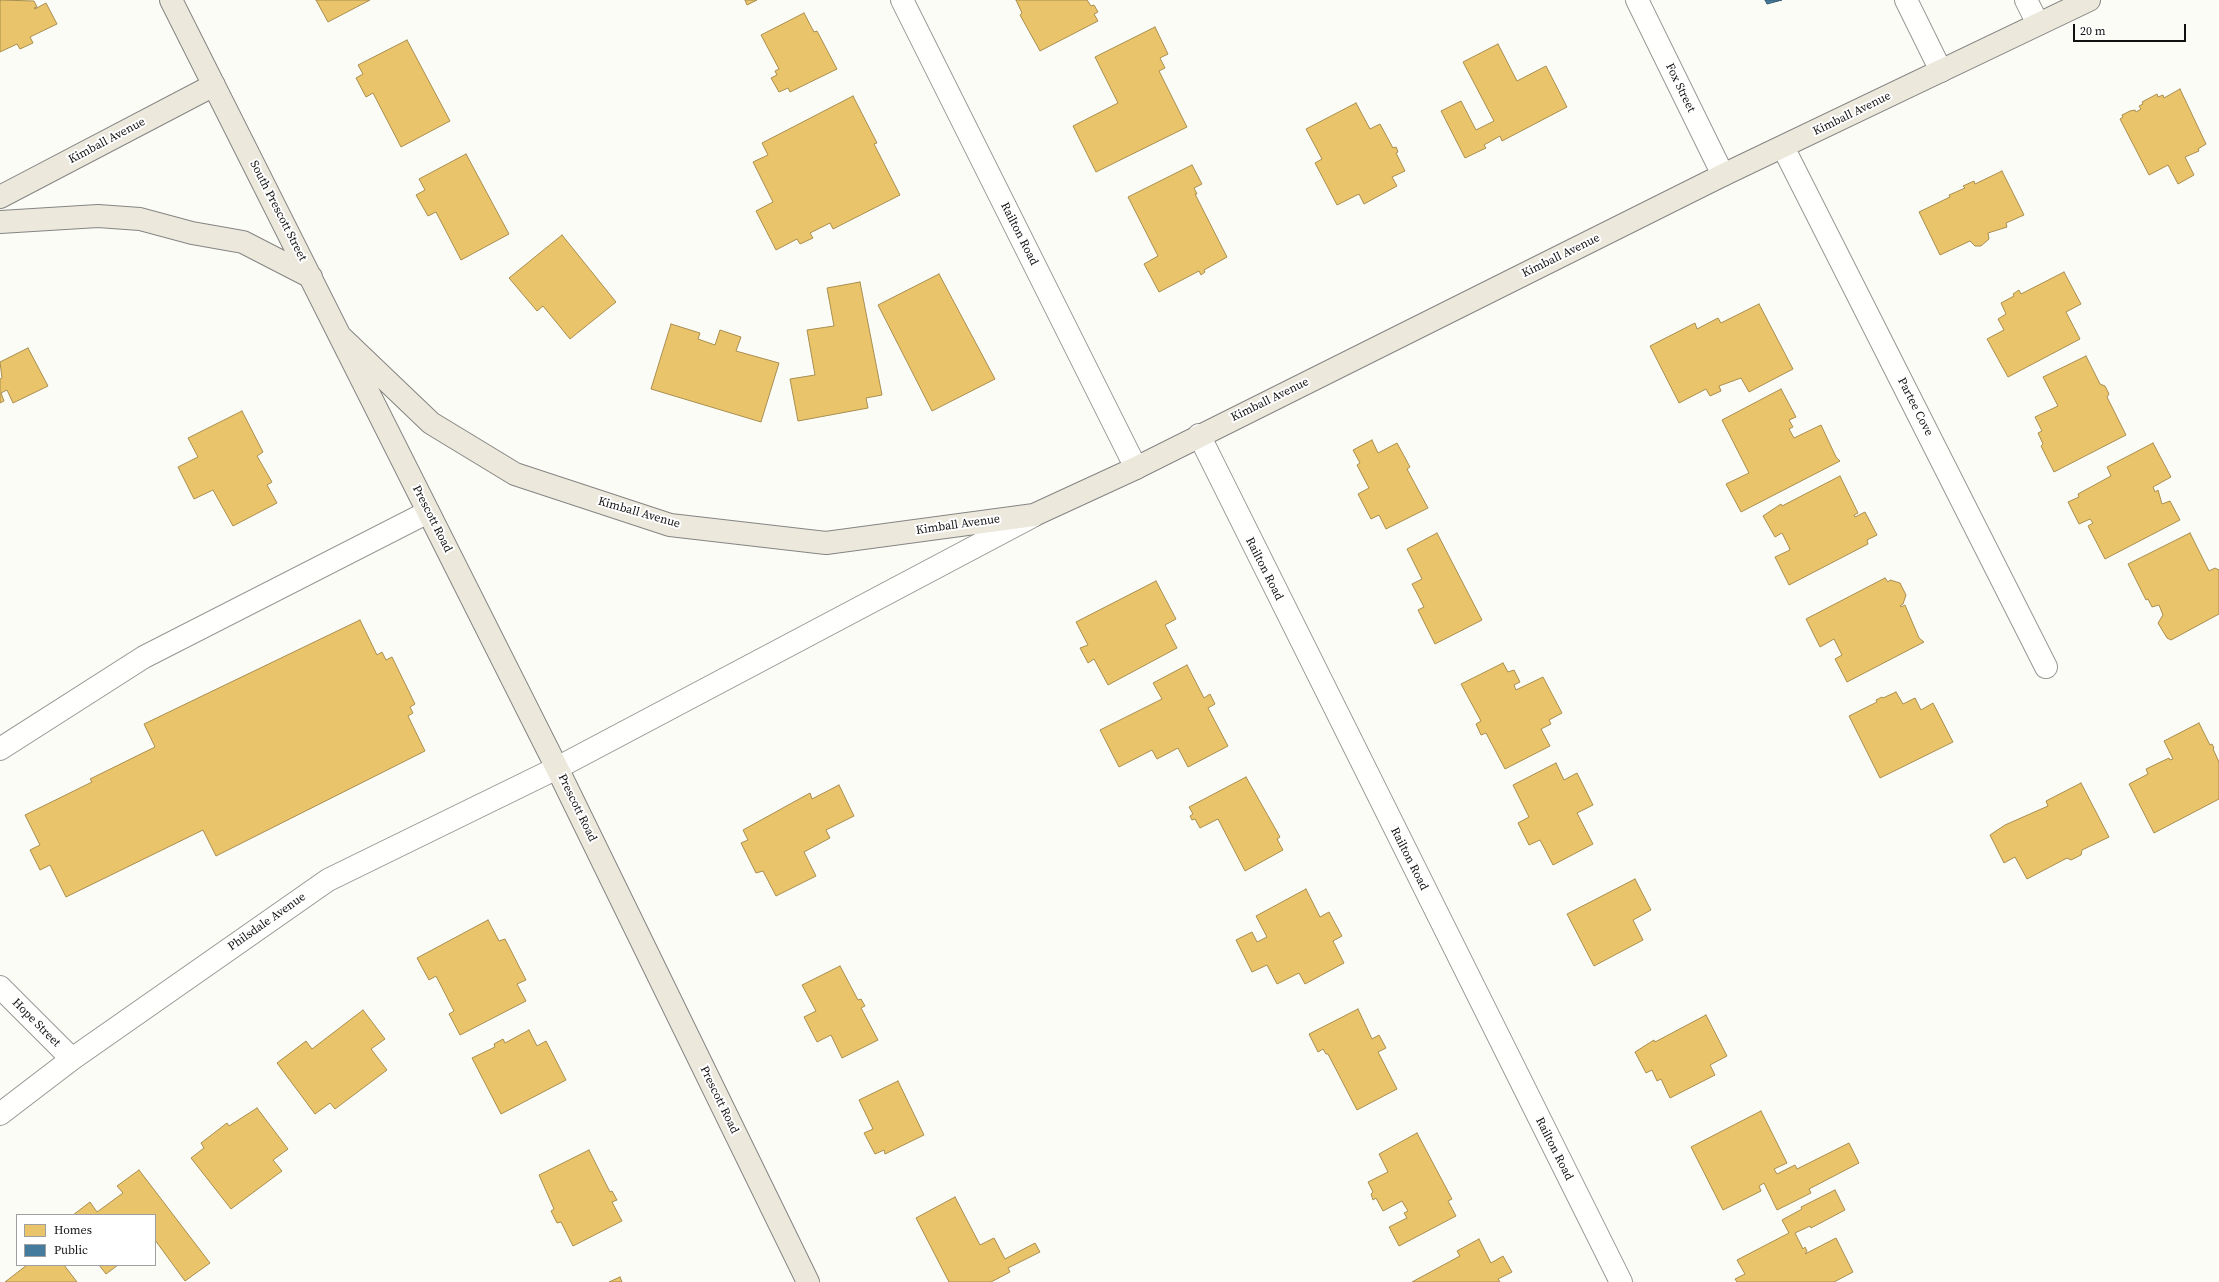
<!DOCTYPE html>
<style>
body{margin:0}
#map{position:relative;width:2219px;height:1282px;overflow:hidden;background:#fcfcf7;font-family:"Source Serif 4",serif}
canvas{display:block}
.legend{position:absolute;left:16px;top:1214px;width:140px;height:52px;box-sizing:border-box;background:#fff;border:1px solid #a0a0a0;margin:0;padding:5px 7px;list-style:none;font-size:12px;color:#111}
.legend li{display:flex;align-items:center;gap:8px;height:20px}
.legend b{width:20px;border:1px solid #a0a0a0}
.scale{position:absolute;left:2073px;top:24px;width:113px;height:18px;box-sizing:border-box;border:2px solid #111;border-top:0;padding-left:5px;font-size:12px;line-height:14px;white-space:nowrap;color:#111;-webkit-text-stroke:3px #fff;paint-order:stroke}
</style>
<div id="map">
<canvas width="2219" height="1282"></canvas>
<ul class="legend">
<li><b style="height:11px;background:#e9c46a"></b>Homes</li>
<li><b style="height:11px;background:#457b9d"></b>Public</li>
</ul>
<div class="scale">20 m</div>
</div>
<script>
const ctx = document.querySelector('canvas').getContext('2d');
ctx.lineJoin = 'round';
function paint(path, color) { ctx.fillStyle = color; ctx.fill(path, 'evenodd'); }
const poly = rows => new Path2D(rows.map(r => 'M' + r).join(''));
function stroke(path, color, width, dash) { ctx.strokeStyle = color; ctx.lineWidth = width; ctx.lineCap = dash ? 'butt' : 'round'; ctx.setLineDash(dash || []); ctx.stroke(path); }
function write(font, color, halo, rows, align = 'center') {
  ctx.font = font + ' "Source Serif 4",serif'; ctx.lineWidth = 4; ctx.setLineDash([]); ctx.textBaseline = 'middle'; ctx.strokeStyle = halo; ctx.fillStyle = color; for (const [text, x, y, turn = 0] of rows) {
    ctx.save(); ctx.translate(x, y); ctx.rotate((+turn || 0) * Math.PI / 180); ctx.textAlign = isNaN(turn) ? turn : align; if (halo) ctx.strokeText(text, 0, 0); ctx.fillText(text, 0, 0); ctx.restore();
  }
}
const homes = poly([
 [0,0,34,1,37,7,34,8,35,9,46,3,57,24,30,37,33,43,20,49,17,44,0,52,0,0],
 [316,0,370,0,328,22,316,0],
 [745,0,757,0,747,5,745,0],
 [1016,0,1087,0,1091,6,1094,5,1098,12,1094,14,1098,21,1040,51,1020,15,1022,13,1016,0],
 [804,13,814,32,817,31,837,69,790,92,788,88,779,92,771,78,777,75,775,71,779,69,761,35,804,13],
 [1155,27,1168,54,1160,58,1165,68,1159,71,1187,127,1096,172,1073,126,1118,103,1095,57,1155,27],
 [407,40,450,121,401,147,373,93,366,97,356,78,363,74,358,65,407,40],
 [1498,44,1517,81,1546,66,1567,107,1502,141,1500,136,1484,145,1486,148,1465,158,1441,111,1461,101,1476,130,1494,121,1463,62,1498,44],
 [2180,89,2206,144,2198,149,2199,151,2185,157,2194,175,2178,184,2168,165,2149,175,2120,119,2123,117,2122,115,2130,111,2135,110,2136,112,2141,109,2139,106,2143,104,2142,102,2157,94,2158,97,2163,95,2164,98,2180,89],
 [853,96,877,143,874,144,900,195,833,229,830,223,810,233,813,238,800,244,797,239,776,250,756,211,773,202,753,162,768,155,762,143,853,96],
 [1356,103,1370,129,1380,124,1393,148,1396,147,1398,152,1396,153,1405,171,1392,177,1397,186,1364,204,1359,194,1337,205,1315,163,1322,159,1306,129,1356,103],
 [466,154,509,234,461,260,436,212,428,216,416,195,425,190,419,179,466,154],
 [1192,165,1202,184,1194,188,1197,194,1195,194,1227,257,1204,270,1205,272,1201,275,1199,271,1159,292,1144,264,1158,256,1128,197,1192,165],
 [2002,171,2024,215,2006,223,2007,227,1988,233,1989,239,1981,246,1975,246,1970,241,1940,255,1919,212,1950,197,1949,195,1965,188,1963,186,1974,181,1975,184,2002,171],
 [562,235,616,302,570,339,543,306,537,311,509,278,562,235],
 [2064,272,2081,304,2066,312,2080,339,2008,377,1987,339,2004,330,1998,319,2006,314,2001,303,2014,296,2013,294,2019,290,2021,294,2064,272],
 [939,274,995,379,932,411,878,305,939,274],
 [860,282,882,395,866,398,868,408,798,421,790,379,815,375,807,330,834,326,827,288,860,282],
 [1759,304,1793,369,1749,392,1741,378,1719,386,1721,391,1710,396,1706,389,1679,403,1650,346,1695,323,1697,329,1718,318,1721,323,1759,304],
 [671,324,700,333,698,339,715,345,720,330,741,337,736,351,779,363,761,422,651,389,671,324],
 [28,348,48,386,13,403,7,390,1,393,4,401,0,403,0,379,2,378,0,362,28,348],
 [2086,356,2100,384,2105,386,2109,394,2107,397,2126,435,2054,472,2041,446,2043,444,2038,433,2042,431,2035,417,2058,406,2043,377,2086,356],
 [1781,389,1796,417,1789,420,1793,427,1789,429,1794,438,1821,425,1836,457,1840,461,1741,512,1726,484,1749,473,1722,420,1781,389],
 [242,411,263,452,257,456,272,482,267,485,277,503,233,526,213,490,194,499,178,467,198,457,188,438,242,411],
 [1372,440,1378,453,1397,443,1410,467,1407,469,1428,508,1386,529,1379,515,1371,519,1358,494,1369,488,1357,465,1360,463,1353,450,1372,440],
 [2153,443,2171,477,2153,487,2155,492,2158,490,2162,504,2170,501,2180,520,2105,559,2088,526,2093,523,2090,519,2079,524,2068,502,2079,497,2078,494,2111,476,2107,467,2153,443],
 [1840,476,1858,513,1854,515,1855,517,1865,512,1877,535,1867,540,1868,544,1789,585,1775,557,1790,550,1789,547,1782,533,1775,537,1763,516,1781,504,1782,506,1840,476],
 [1437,533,1482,620,1435,644,1418,610,1424,607,1412,584,1422,579,1407,549,1437,533],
 [2190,533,2209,571,2215,568,2219,570,2219,614,2171,640,2167,638,2158,623,2163,615,2159,605,2152,607,2148,599,2146,600,2128,564,2190,533],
 [1885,578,1888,582,1890,580,1900,583,1906,595,1903,604,1900,606,1901,607,1905,605,1919,638,1924,642,1847,682,1835,659,1842,655,1834,639,1820,647,1806,619,1885,578],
 [1156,581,1176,619,1165,625,1177,648,1108,685,1094,659,1088,663,1080,648,1088,645,1076,622,1156,581],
 [360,620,377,655,382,652,386,660,392,657,415,704,410,707,413,713,408,716,425,751,216,856,203,830,66,897,50,865,40,870,30,850,40,845,25,815,92,782,90,779,155,747,144,724,360,620],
 [1503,663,1508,672,1514,670,1520,682,1514,685,1516,690,1543,677,1562,713,1549,720,1551,724,1541,729,1550,746,1505,769,1486,733,1481,735,1476,724,1481,721,1461,684,1503,663],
 [1187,665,1204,698,1210,694,1215,704,1208,708,1228,746,1188,767,1178,748,1157,759,1152,750,1119,767,1100,730,1162,699,1153,683,1187,665],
 [1896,692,1903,704,1915,698,1921,710,1933,703,1953,742,1880,778,1849,716,1877,702,1876,700,1882,697,1883,698,1896,692],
 [2199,723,2210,745,2212,744,2214,748,2213,749,2219,762,2219,799,2154,833,2129,784,2148,774,2146,769,2169,758,2170,760,2173,759,2164,741,2199,723],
 [1556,763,1564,780,1577,773,1593,805,1577,813,1593,844,1553,865,1540,840,1529,845,1518,823,1529,817,1513,785,1556,763],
 [1246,777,1280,837,1277,839,1283,850,1245,871,1218,819,1200,828,1195,819,1192,820,1190,816,1193,814,1189,807,1246,777],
 [2081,783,2109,837,2082,850,2081,855,2071,860,2067,858,2027,879,2015,857,2004,863,1990,835,2005,825,2048,806,2046,801,2081,783],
 [839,785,854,816,826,830,830,838,804,852,816,876,776,896,763,871,756,873,741,843,748,840,743,830,810,793,812,799,839,785],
 [1635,879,1651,910,1633,920,1643,940,1594,966,1567,914,1635,879],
 [1306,889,1320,917,1329,912,1342,936,1333,941,1344,963,1305,984,1299,973,1277,984,1267,965,1252,972,1236,940,1252,932,1257,942,1267,937,1256,916,1306,889],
 [488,920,499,941,505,939,526,980,517,984,526,1001,460,1035,449,1014,454,1011,436,976,429,980,417,958,488,920],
 [840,966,858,1000,861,999,865,1006,861,1008,878,1040,842,1058,831,1035,817,1042,804,1017,816,1011,802,985,840,966],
 [1358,1009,1372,1039,1379,1035,1386,1048,1378,1052,1397,1089,1357,1110,1328,1054,1326,1054,1323,1049,1318,1052,1309,1034,1358,1009],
 [363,1010,385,1039,371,1049,387,1070,335,1109,330,1103,315,1114,277,1063,306,1041,312,1049,363,1010],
 [1706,1015,1727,1056,1710,1065,1715,1075,1670,1098,1661,1079,1657,1081,1652,1070,1646,1073,1635,1052,1654,1040,1655,1042,1706,1015],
 [529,1030,537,1046,546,1041,566,1080,501,1114,472,1058,495,1047,494,1044,503,1039,505,1043,529,1030],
 [898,1081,924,1135,885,1154,884,1150,875,1154,864,1133,873,1129,859,1100,898,1081],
 [257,1108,288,1149,273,1160,282,1171,231,1209,191,1158,204,1148,201,1143,227,1123,229,1126,257,1108],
 [1761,1111,1787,1163,1774,1169,1777,1174,1795,1165,1797,1169,1849,1143,1859,1163,1809,1189,1811,1193,1777,1210,1764,1183,1759,1186,1761,1191,1723,1210,1691,1147,1761,1111],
 [1417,1133,1452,1199,1448,1201,1456,1216,1399,1246,1389,1227,1407,1218,1404,1213,1408,1211,1402,1201,1383,1211,1376,1198,1373,1200,1371,1194,1373,1192,1368,1182,1388,1172,1379,1154,1417,1133],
 [589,1150,610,1192,612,1191,617,1200,612,1202,622,1221,573,1246,561,1222,557,1223,551,1211,554,1209,539,1175,589,1150],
 [139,1170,210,1263,185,1281,155,1240,155,1215,73,1215,90,1202,97,1212,123,1193,117,1186,139,1170],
 [1835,1190,1845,1210,1811,1228,1810,1226,1795,1233,1803,1249,1805,1247,1807,1251,1805,1254,1836,1238,1853,1272,1834,1282,1737,1282,1735,1279,1745,1274,1737,1260,1789,1233,1782,1220,1802,1209,1801,1207,1835,1190],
 [955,1197,980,1245,994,1238,1005,1259,1035,1243,1040,1252,1008,1268,1010,1272,991,1282,949,1282,916,1218,955,1197],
 [1479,1239,1491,1263,1503,1256,1512,1272,1498,1279,1500,1282,1412,1282,1460,1256,1457,1251,1479,1239],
 [27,1265,64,1265,77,1282,5,1282,27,1265],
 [99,1265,118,1265,106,1274,99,1265],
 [620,1277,622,1282,609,1282,620,1277]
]);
const public = poly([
 [1765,0,1782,0,1767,4,1765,0]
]);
const minor = poly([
 [902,0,1136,468],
 [1637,0,1723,175],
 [1906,0,1941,71],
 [2026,0,2038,24],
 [1783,147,2046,667],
 [1199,435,1621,1282],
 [0,749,144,657,428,512],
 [0,987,72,1059],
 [0,1114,72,1059,328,880,557,768,1033,516]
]);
const major = poly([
 [171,0,557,768,808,1282],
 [0,197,214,85],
 [0,222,98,216,140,219,192,233,243,242,311,277],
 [341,337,431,423,515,474,670,525,826,543,1034,515,1136,468,1723,175,2089,0]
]);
const streetNames = [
 ["Fox Street",1680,88,64],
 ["Kimball Avenue",1852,114,-26],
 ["Kimball Avenue",107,141,-28],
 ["South Prescott Street",278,211,63],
 ["Railton Road",1019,234,63],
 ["Kimball Avenue",1561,256,-26],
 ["Kimball Avenue",1270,400,-26],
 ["Partee Cove",1915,407,63],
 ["Kimball Avenue",639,513,16],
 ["Prescott Road",432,519,63],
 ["Kimball Avenue",958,525,-8],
 ["Railton Road",1264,569,63],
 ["Prescott Road",577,808,64],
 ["Railton Road",1409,859,63],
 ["Philsdale Avenue",267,922,-35],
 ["Hope Street",36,1023,45],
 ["Prescott Road",719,1100,64],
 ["Railton Road",1554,1149,63]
];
paint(homes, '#e9c46a');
stroke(homes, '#a88e4f', 1);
paint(public, '#457b9d');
stroke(public, '#355b73', 1);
stroke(minor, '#979795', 24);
stroke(major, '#848482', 24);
stroke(minor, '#fffffe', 22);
stroke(major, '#ece8dc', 22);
write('12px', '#111', '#fff', streetNames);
</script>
